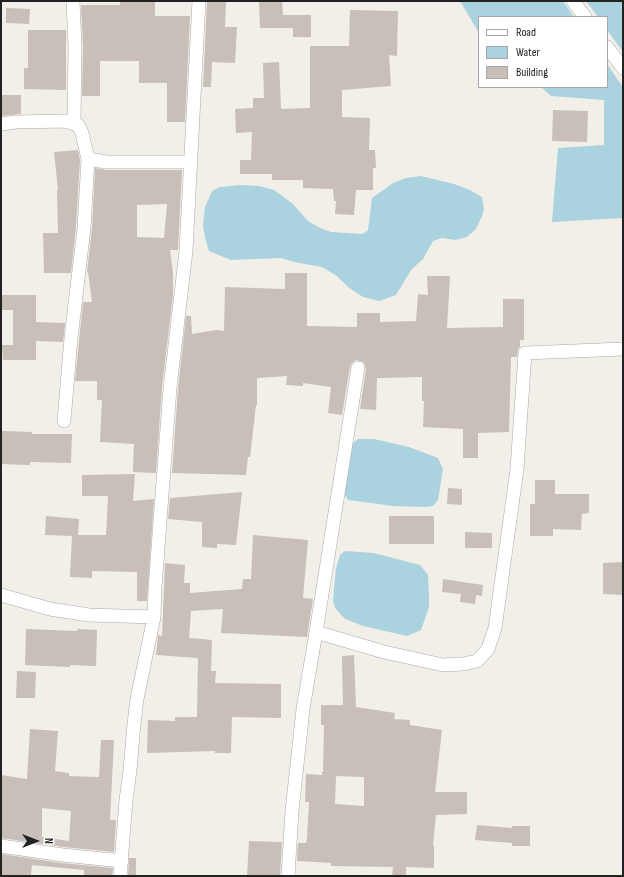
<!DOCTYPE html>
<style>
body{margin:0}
#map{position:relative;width:624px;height:877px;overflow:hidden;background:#f2efe9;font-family:"Sofia Sans Condensed",sans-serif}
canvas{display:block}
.frame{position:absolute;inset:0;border:2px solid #222;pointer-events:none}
.legend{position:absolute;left:478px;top:16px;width:130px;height:72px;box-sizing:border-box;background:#fff;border:1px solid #a7a7a7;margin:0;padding:5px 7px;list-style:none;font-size:12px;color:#222}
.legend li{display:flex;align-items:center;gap:8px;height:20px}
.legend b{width:20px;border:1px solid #a7a7a7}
.north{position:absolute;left:16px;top:821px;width:40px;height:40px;-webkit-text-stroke:3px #fff;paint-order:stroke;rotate:90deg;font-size:11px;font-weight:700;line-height:16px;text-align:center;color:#222}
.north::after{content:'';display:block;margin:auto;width:14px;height:18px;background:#222;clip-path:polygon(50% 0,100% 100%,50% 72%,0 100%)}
</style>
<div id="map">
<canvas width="624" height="877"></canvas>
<div class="frame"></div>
<ul class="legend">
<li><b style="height:5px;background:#fff"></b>Road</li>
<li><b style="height:11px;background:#aad3df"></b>Water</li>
<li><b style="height:11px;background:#c7bfb8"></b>Building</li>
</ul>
<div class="north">N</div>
</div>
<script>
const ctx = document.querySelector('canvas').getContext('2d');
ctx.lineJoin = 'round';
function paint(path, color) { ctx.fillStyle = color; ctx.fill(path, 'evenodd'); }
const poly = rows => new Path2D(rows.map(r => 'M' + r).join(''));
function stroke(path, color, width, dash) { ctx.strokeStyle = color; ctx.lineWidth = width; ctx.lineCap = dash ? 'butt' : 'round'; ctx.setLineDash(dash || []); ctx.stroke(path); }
const water = poly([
 [460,1,563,1,574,17,479,17,479,33],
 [586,1,623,1,623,52,607,30,607,17,598,17],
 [607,64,623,87,623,218,552,222,558,148,604,145,604,100,551,96,541,87,607,87],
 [421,176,454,184,470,190,482,197,484,209,482,216,476,229,467,237,455,240,442,238,433,241,423,259,411,270,396,295,379,301,363,297,348,287,337,276,322,267,294,262,281,258,231,260,209,251,205,238,203,225,205,207,212,191,220,187,241,185,259,186,274,190,292,203,308,221,320,228,331,232,363,234,368,230,372,198,393,183,406,178],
 [358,439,374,439,409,447,438,458,443,469,438,500,433,506,426,507,393,506,348,500,344,493,352,444],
 [345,551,374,553,420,565,428,575,429,595,429,607,421,630,407,636,363,626,345,619,335,608,333,600,336,568,340,555]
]);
const building = poly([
 [120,1,155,1,155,16,190,16,185,122,167,122,167,83,139,83,139,61,100,61,100,96,82,96,83,46,81,5,120,5],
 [207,1,226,1,225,27,237,27,235,63,212,62,211,87,203,87],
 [259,1,282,1,283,15,311,15,311,37,293,37,293,28,260,28],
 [6,8,30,9,29,24,6,23],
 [350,10,398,11,397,56,389,55,391,86,342,90,342,117,370,118,369,150,375,150,376,168,373,168,373,190,356,190,354,215,335,214,336,201,334,201,333,189,303,188,303,180,272,180,272,174,240,174,240,160,251,160,252,132,236,133,235,109,253,108,253,98,264,98,263,63,279,62,281,109,310,108,310,46,349,46],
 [28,30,66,30,66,90,24,89,24,68,28,68],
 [1,95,21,95,21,114,1,116],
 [553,110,588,111,587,142,552,141],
 [78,150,80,160,76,227,71,273,44,273,43,233,58,233,57,190,58,190,54,152],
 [95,168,106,170,182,170,178,250,170,250,173,273,173,295,162,387,156,473,133,472,134,444,100,442,102,400,97,400,97,381,75,381,83,302,92,302,88,272,87,272,92,228],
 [167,204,164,238,137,237,137,205],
 [285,273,307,273,307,326,357,327,357,313,380,313,380,322,416,321,418,294,428,295,427,276,450,276,447,328,503,327,503,299,524,299,524,340,520,340,520,347,518,349,517,357,511,357,509,432,478,433,478,458,463,458,463,429,423,427,424,401,422,401,422,377,377,378,376,410,360,409,366,369,365,365,363,362,356,360,352,363,350,367,342,415,328,413,331,387,303,383,303,386,286,385,287,376,257,378,257,405,256,405,250,457,248,457,246,475,172,473,178,389,186,316,191,316,192,334,216,330,224,331,225,287,285,289],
 [1,295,36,295,36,322,65,323,63,342,36,341,36,360,3,360,2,345,13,345,13,310,1,310],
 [2,431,32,432,32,434,72,434,71,463,30,462,30,465,1,464],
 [135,474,133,501,154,499,147,601,137,601,137,572,92,571,92,578,70,577,72,536,45,535,46,516,79,519,78,535,106,535,108,496,82,496,82,475],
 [535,480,555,480,555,494,589,494,589,513,582,514,581,530,553,529,553,536,530,536,530,504,535,504],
 [448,488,462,489,462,505,447,504],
 [242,492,236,545,217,544,217,548,202,547,202,522,168,519,170,498],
 [389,516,434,516,434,544,389,544],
 [465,532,492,533,492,548,465,548],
 [253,535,308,540,303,598,313,599,307,637,221,633,223,609,191,611,189,638,212,640,211,671,216,671,215,683,281,684,281,718,232,717,231,753,215,753,215,751,147,753,148,720,175,721,175,717,197,717,198,658,156,655,158,635,162,636,165,563,185,565,184,583,190,583,190,593,242,589,243,579,251,579],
 [623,562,623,595,603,594,603,563],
 [443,579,483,585,482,596,476,595,475,604,460,602,461,594,442,592],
 [26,629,77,631,77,629,97,630,96,666,70,665,70,667,25,665],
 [354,655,356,707,395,713,394,719,410,720,410,725,442,730,435,792,467,792,467,814,436,815,433,846,434,846,434,868,406,867,406,876,392,876,393,867,331,866,331,863,297,861,298,843,306,843,307,838,309,802,305,802,306,774,322,775,322,772,323,772,324,725,321,725,321,705,343,705,342,656],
 [336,776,364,777,364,806,335,804],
 [17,671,36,672,35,698,16,698],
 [30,729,58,731,55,771,69,773,69,776,99,777,101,740,114,740,110,820,116,820,114,852,64,847,1,838,1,775,27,779],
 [42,808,71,811,69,841,42,837],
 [477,825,512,828,512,826,530,826,530,846,512,846,512,843,475,840],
 [249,841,282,842,280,876,247,876],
 [1,854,62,863,113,868,112,876,84,876,84,870,32,865,31,876,1,876],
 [129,858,136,858,136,876,128,876]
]);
const minor = poly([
 [73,1,75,46,74,124],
 [573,1,585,17],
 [607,47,623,68],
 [1,124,16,122,65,121,78,125,82,133,88,159,106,162,191,162],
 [64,421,71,338,84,228,88,159],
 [1,595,50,609,89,615,154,617],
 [316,632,358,368],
 [1,846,63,855,122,861],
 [120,876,126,800,130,770,134,724,137,699,154,617,155,588,170,388,186,251,199,1],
 [288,876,292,811,303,709,316,632,384,652,443,665,463,664,477,661,488,649,495,628,517,469,525,353,623,349]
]);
paint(water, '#aad3df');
paint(building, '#c7bfb8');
stroke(minor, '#a9a9a9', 14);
stroke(minor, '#fff', 13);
</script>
